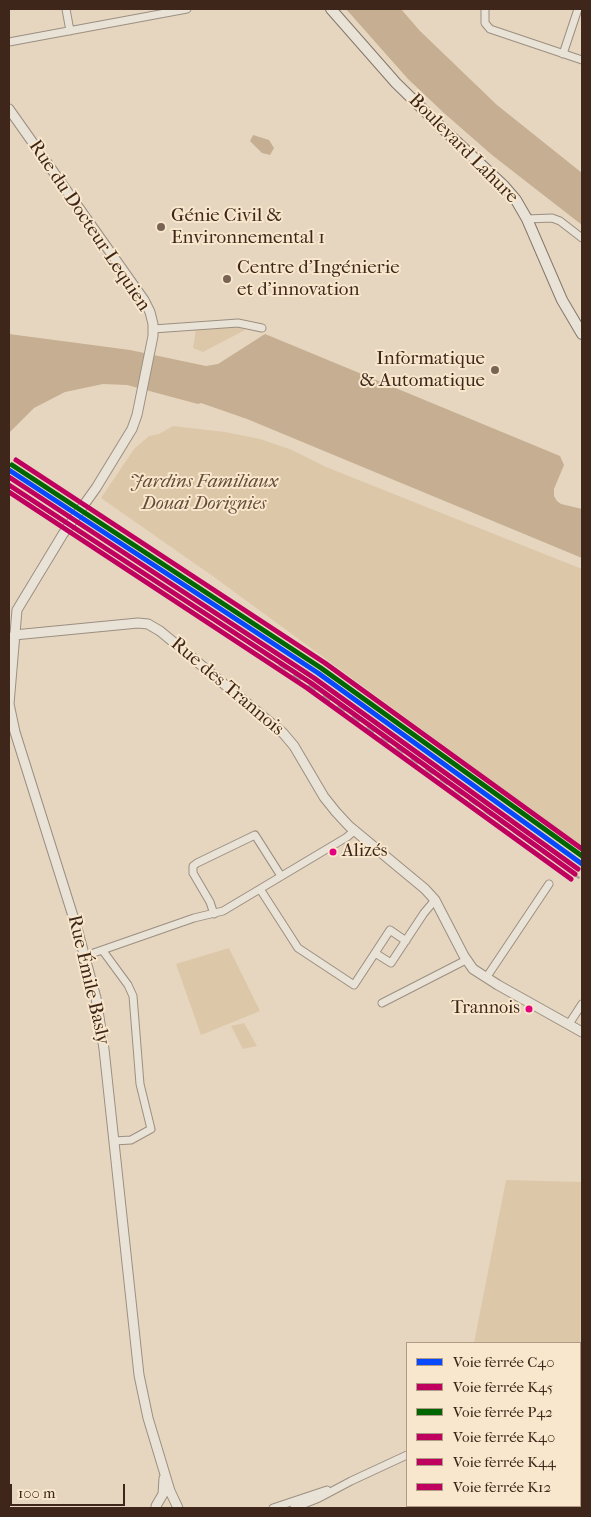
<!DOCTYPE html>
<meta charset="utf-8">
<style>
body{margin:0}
#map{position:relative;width:591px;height:1517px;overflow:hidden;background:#e6d6bf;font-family:"IM FELL French Canon",serif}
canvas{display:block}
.frame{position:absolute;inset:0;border:10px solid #3e261b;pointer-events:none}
.legend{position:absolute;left:406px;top:1342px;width:175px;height:165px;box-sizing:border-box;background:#f8e7cc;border:1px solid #ae9a85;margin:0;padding:6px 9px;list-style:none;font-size:15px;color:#3e261b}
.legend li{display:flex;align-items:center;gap:10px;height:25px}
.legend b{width:25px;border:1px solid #ae9a85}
.scale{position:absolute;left:10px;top:1484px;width:115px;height:22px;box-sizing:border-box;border:2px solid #3e261b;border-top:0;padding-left:6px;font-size:15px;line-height:18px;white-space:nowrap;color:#3e261b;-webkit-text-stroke:4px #f8e7cc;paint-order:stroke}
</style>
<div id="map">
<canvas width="591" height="1517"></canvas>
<div class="frame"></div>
<ul class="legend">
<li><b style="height:6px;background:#0749ff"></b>Voie ferrée C40</li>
<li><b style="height:6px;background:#bf005f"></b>Voie ferrée K45</li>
<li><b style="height:6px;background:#060"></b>Voie ferrée P42</li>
<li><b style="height:6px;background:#bf005f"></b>Voie ferrée K40</li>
<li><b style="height:6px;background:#bf005f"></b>Voie ferrée K44</li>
<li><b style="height:6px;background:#bf005f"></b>Voie ferrée K12</li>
</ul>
<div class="scale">100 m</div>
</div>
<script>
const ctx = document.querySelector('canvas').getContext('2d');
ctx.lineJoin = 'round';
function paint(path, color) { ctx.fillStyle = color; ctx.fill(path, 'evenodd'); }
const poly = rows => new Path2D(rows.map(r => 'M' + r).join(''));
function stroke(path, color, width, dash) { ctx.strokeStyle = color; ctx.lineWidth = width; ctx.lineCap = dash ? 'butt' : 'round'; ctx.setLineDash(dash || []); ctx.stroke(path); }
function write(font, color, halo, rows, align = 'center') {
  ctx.font = font + ' "IM FELL French Canon",serif'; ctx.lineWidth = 4; ctx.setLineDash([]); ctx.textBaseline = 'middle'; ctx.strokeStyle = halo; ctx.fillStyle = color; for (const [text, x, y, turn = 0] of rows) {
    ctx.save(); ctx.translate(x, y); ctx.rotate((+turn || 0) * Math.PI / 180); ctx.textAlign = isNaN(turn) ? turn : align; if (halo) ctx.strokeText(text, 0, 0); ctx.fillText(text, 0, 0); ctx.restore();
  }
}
const green = poly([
 [241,327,245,330,203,352,193,348,196,329],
 [173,426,225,432,260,439,292,450,326,467,582,569,582,847,214,577,101,498,134,449,149,436,159,434],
 [229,948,260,1011,201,1035,176,964],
 [244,1023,257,1046,243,1049,231,1026],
 [506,1180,582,1182,582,1346,580,1347,580,1343,474,1343]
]);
const water = poly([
 [346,9,401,9,420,31,497,105,582,173,582,225,492,155,444,113,408,79],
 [253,135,269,140,274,148,270,155,262,153,250,141],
 [9,334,130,350,206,366,218,364,265,334,560,456,564,465,554,489,554,496,557,501,561,504,582,509,582,558,247,419,201,403,198,404,127,385,103,384,65,392,34,408,9,433]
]);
const minor = poly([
 [66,9,70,31],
 [485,9,485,23,490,29,582,60],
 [9,42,187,9],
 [563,54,578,9],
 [527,219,552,218,560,221,582,238],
 [153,329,238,323,262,328],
 [260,889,298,948,354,985,390,930,406,941],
 [214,914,210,902,193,873,193,866,197,863,255,835,281,876],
 [103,951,128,985,133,996,140,1084,151,1129,131,1140,114,1141],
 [375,953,391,963,424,913,435,900],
 [85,956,194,918,223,911,347,837,355,830],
 [486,978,549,884],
 [382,1003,466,960],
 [569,1024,582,1004],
 [580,1374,582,1373],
 [273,1508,327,1490],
 [294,1508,319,1498,351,1481,407,1455]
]);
const tertiary = poly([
 [9,109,144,300,150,312,153,324,153,336,137,415,132,429,96,488,63,534,17,610,9,704,15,732,78,932,96,998,104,1049,139,1375,148,1418,170,1491,178,1508],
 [14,635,138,623,148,624,160,631,283,733,294,746,324,797,336,812,349,826,425,889,435,900,464,956,473,969,498,985,582,1032],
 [156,1506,163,1494,164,1478]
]);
const secondary = poly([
 [331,9,396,83,440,126,504,186,516,200,527,219,562,300,582,334]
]);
const rail = poly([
 [9,485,253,646,582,880]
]);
const rail1 = poly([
 [9,470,318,673,582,864]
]);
const rail2 = poly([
 [9,477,314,678,578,869]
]);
const rail3 = poly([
 [12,465,321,668,582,856]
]);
const rail4 = poly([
 [9,485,311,683,575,874]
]);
const rail5 = poly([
 [16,460,325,663,582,849]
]);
const rail6 = poly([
 [9,492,307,688,571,879]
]);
const markers = [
 [161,227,5,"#796454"],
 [227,279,5,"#796454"],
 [495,370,5,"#796454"],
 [333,852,4.5,"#e5007d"],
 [529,1009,4.5,"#e5007d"]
];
const busNames = [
 ["Alizés",342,852],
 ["Trannois",520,1009,"right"]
];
const streetNames = [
 ["Boulevard Lahure",463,149,45],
 ["Rue du Docteur Lequien",89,226,56],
 ["Rue des Trannois",227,687,40],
 ["Rue Émile Basly",88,980,77]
];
const poiNames = [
 ["Génie Civil &",171,216],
 ["Environnemental 1",171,238],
 ["Centre d'Ingénierie",237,268],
 ["et d'innovation",237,290],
 ["Informatique",485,359,"right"],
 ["& Automatique",485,381,"right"]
];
const parkNames = [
 ["Jardins Familiaux",204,482],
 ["Douai Dorignies",204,504]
];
paint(green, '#ddc7a9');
paint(water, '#c5ae91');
stroke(minor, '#9b8f81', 9);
stroke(tertiary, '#9b8f81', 11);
stroke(secondary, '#84776b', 12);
stroke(minor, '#e9e2d6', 7);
stroke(tertiary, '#e9e2d6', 9);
stroke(secondary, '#e9e2d6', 10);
stroke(rail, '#aba399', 2.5, [9, 9]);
stroke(rail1, '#0749ff', 5);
stroke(rail2, '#bf005f', 5);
stroke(rail3, '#060', 5);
stroke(rail4, '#bf005f', 5);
stroke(rail5, '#bf005f', 5);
stroke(rail6, '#bf005f', 5);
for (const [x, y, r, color] of markers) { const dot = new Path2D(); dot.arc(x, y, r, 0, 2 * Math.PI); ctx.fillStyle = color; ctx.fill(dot); stroke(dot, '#f8e7cc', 2); }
write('18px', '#3e261b', '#f8e7cc', busNames, 'left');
write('19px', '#3e261b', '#f8e7cc', streetNames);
write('19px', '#3e261b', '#f8e7cc', poiNames, 'left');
write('italic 19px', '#644b3a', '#f8e7cc', parkNames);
</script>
